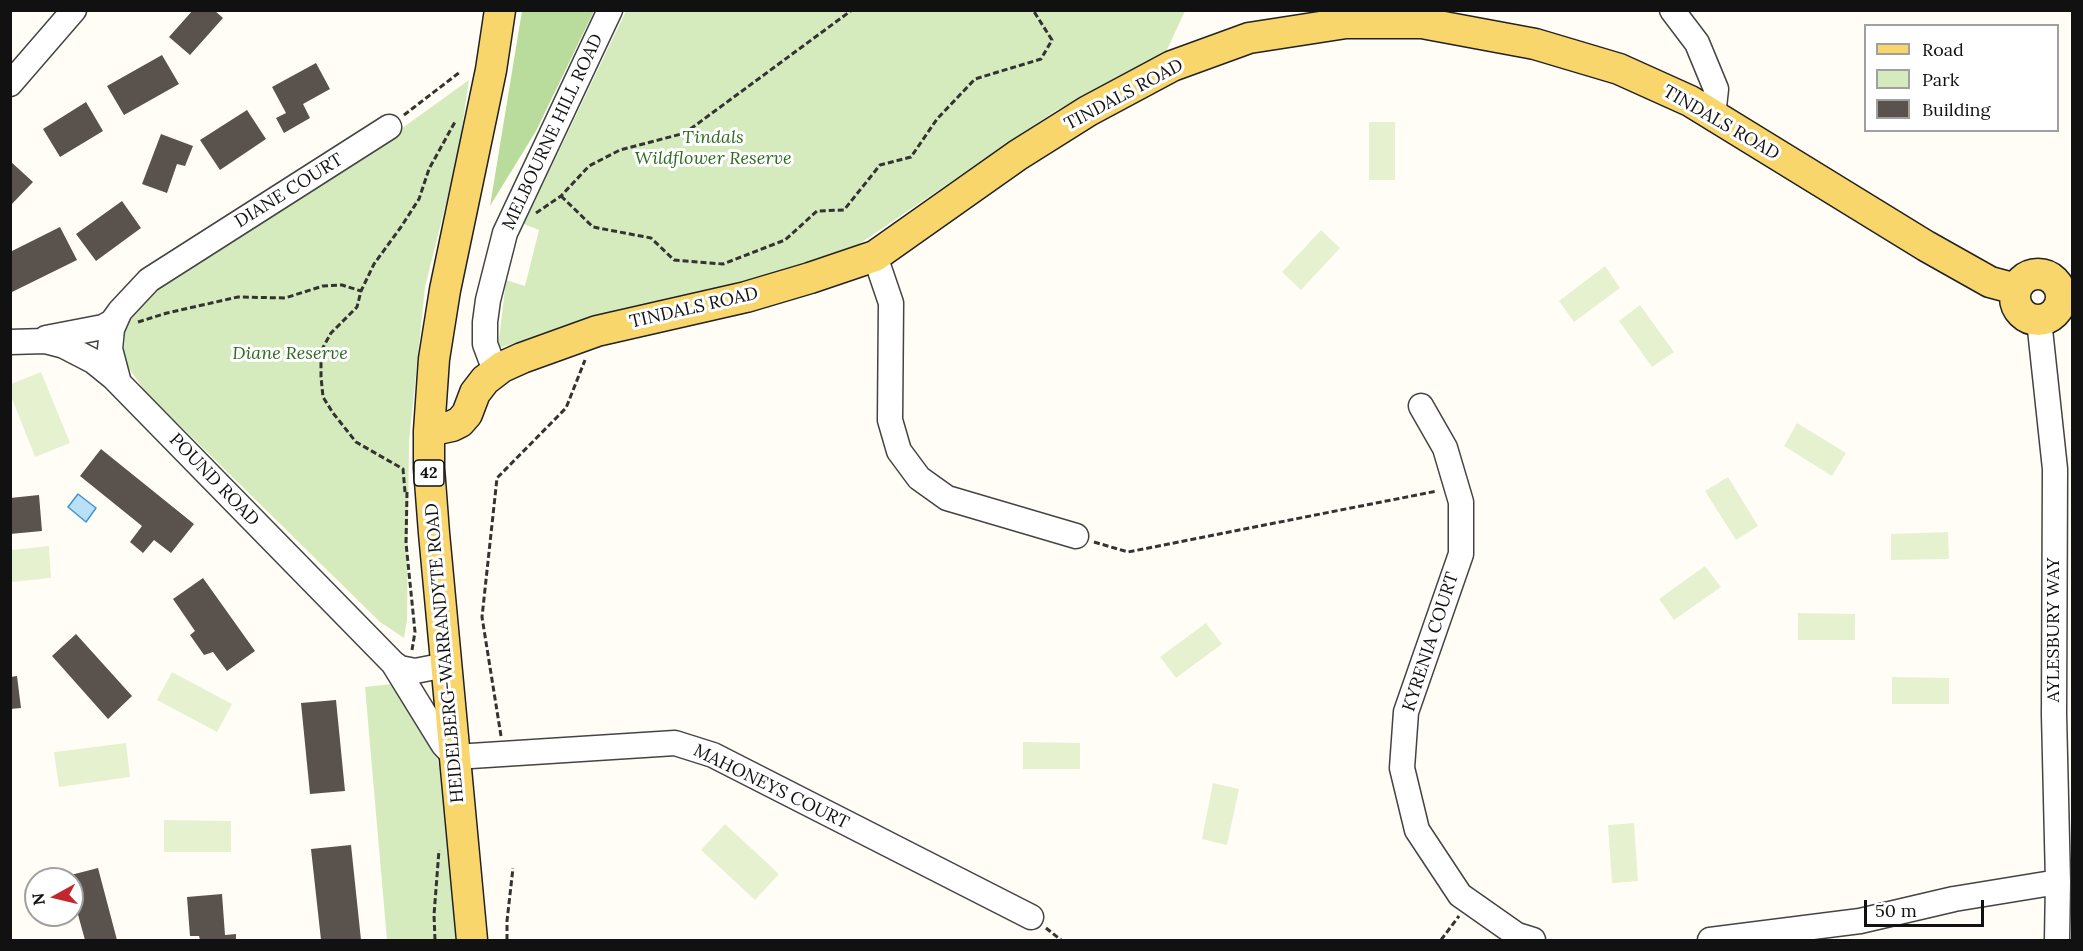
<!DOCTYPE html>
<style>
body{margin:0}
#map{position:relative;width:2083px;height:951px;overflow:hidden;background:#fffdf5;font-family:Lora,serif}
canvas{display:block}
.frame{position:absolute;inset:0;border:12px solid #111;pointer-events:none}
.legend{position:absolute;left:1864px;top:24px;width:195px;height:108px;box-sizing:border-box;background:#fff;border:2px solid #a0a0a0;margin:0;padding:8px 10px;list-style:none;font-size:18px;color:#111}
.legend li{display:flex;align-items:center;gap:12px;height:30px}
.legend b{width:30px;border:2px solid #a0a0a0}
.north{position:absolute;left:24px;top:867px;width:60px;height:60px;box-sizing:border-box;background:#fff;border:2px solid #a0a0a0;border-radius:50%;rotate:262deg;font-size:16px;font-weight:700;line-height:24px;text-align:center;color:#111}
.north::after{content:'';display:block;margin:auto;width:21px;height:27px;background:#c4262e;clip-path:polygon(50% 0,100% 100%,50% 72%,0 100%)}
.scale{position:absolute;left:1864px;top:900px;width:120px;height:27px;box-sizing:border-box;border:3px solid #111;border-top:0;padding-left:8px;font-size:18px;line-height:21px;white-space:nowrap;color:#111;-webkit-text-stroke:4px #fff;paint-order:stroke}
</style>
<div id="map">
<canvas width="2083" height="951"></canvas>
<div class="frame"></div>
<ul class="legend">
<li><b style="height:8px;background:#f9d66b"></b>Road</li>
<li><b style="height:16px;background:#d5ebbd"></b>Park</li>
<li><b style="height:16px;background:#5a524d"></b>Building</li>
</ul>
<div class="north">N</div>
<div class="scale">50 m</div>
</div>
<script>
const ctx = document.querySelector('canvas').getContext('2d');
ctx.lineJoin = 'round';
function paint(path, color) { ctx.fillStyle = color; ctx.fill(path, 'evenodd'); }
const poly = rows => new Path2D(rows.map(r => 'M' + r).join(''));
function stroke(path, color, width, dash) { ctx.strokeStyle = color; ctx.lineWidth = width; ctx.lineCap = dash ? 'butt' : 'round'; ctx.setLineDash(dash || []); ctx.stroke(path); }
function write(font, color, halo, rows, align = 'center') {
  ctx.font = font + ' Lora,serif'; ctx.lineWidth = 6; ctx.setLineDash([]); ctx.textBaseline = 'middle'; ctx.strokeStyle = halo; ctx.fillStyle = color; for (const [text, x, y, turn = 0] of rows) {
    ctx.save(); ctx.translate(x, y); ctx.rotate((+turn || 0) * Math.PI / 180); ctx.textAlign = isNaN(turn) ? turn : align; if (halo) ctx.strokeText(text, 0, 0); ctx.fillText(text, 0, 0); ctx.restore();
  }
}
const green = poly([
 [626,11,1185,11,1165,54,1055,111,846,253,498,348,506,280,525,286,539,230,524,224],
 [469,80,458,155,425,287,409,441,407,620,404,638,380,622,145,391,123,360,126,322,157,286,365,155],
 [393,684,419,719,436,754,442,775,462,940,387,940,365,687]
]);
const forest = poly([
 [522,11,594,11,536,131,490,206]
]);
const pitch = poly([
 [1369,122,1395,122,1395,180,1369,180],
 [1321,230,1340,248,1301,290,1282,272],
 [1605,266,1620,288,1574,322,1559,301],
 [1640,305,1674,352,1652,367,1619,321],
 [41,372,70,443,35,457,11,396,11,384],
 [1797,423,1846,453,1832,476,1784,446],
 [1728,477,1758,526,1736,540,1705,491],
 [1948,532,1949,559,1891,560,1891,534],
 [49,546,51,578,11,582,11,550],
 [1705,566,1721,587,1674,620,1659,599],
 [1798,613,1855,614,1855,640,1798,640],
 [1206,623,1222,644,1176,678,1160,657],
 [172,672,232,704,217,732,157,700],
 [1892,677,1949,678,1949,704,1892,704],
 [1023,742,1080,743,1080,769,1023,769],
 [126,743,130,777,59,787,54,752],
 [1213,783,1239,789,1227,845,1202,839],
 [164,820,231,821,231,852,164,852],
 [1634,823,1638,881,1612,883,1608,825],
 [725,824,779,874,755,900,701,850]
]);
const water = poly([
 [78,494,96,508,86,522,68,507,78,494]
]);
const building = poly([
 [193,10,214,10,223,18,190,55,169,37],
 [162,55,179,84,124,115,107,86],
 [316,63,330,89,303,104,310,118,284,133,276,118,286,113,272,87],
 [86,102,103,131,60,157,43,129],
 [247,110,266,139,220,170,200,140],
 [161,134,193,146,185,166,177,164,167,193,142,184],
 [10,161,33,182,10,206],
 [122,201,141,228,96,261,76,234],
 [60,227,77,260,10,293,10,252],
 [101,449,194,524,171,553,154,540,143,553,130,542,142,526,80,476],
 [39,495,42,531,10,534,10,498],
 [203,578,255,651,227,671,213,652,204,655,190,635,195,631,173,599],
 [76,634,132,696,108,719,52,656],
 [17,676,21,708,10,709,10,677],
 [336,700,345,791,310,794,301,703],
 [351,845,361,940,321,940,311,849],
 [98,868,117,940,85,940,72,893,72,879,68,879,67,876],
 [222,894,225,935,236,934,236,940,200,940,199,936,190,936,187,897]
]);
const path = poly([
 [404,115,460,72],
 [561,196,593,227,651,238,674,260,723,264,785,240,817,211,844,210,880,165,911,157,937,119,975,79,1041,59,1052,40,1033,10],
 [536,213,561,196,589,166,620,150,685,133,852,10],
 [138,322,167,313,238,297,285,298,323,286,342,285,361,291],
 [405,492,403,469,356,442,333,413,323,397,321,377,321,351,331,333,357,307,361,291,374,264,401,227,419,199,429,169,456,120],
 [407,492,406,543,415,632,412,650],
 [1094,542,1128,552,1437,491],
 [501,736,482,617,497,478,566,408,585,360],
 [1046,928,1061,940],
 [435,940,434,915,439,850],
 [507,940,507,921,513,868],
 [1441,940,1459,916]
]);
const minor = poly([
 [1672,10,1697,43,1716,89,1713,116],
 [10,84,74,10],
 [875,256,891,303,890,420,899,451,919,478,947,498,1076,536],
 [2039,320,2055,469,2054,715,2058,882,2057,940],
 [46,338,103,327,112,322,120,311],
 [10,342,45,341,64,346,93,361,114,378,393,663,443,744,455,757,675,743,713,755,1031,917],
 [491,360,485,344,485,322,488,300,505,233,610,10],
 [119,383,110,349,112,329,120,311,149,280,389,127],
 [1421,406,1445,448,1461,502,1461,554,1406,712,1402,768,1417,830,1460,895,1517,935,1533,940],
 [393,663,400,668,415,671,446,665],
 [1710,940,1860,921,1954,899,2058,882]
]);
const major = poly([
 '2015 297a23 23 0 1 1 46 0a23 23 0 1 1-46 0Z',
 [429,431,452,426,460,422,467,414,475,393,485,380,502,367,522,358,597,331,746,297,810,278,875,256,1018,155,1088,111,1172,66,1249,38,1346,23,1422,23,1535,44,1619,69,1690,101,1926,246,1990,282,2016,289],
 [472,940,434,533,429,468,429,431,434,359,445,290,491,70,500,10]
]);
const shields = [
 [429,473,30]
];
const shieldNames = [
 ["42",429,473]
];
const streetNames = [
 ["TINDALS ROAD",1124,95,-28],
 ["TINDALS ROAD",1721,123,30],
 ["MELBOURNE HILL ROAD",553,132,-65],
 ["DIANE COURT",289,191,-32],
 ["TINDALS ROAD",694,308,-13],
 ["POUND ROAD",214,480,46],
 ["AYLESBURY WAY",2054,630,-90],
 ["KYRENIA COURT",1431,642,-72],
 ["HEIDELBERG-WARRANDYTE ROAD",445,653,-95],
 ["MAHONEYS COURT",771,787,26]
];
const parkNames = [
 ["Tindals",713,138],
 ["Wildflower Reserve",713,159],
 ["Diane Reserve",290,354]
];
paint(green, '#d5ebbd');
paint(forest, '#b9dc9c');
paint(pitch, '#e6f2cf');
paint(water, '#b9e0f7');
stroke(water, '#3f96cf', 1.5);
paint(building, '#5a524d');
stroke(minor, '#444', 27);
stroke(major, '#222', 33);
stroke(path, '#333', 3, [6, 3]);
stroke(minor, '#fff', 24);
stroke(major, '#f9d66b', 30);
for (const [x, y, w] of shields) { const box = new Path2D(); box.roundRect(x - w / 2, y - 13, w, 26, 4.5); ctx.fillStyle = '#fff'; ctx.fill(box); stroke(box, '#111', 1.5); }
write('bold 16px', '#111', null, shieldNames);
write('18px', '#111', '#fff', streetNames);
write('italic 18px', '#2f6b1f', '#fff', parkNames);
</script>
